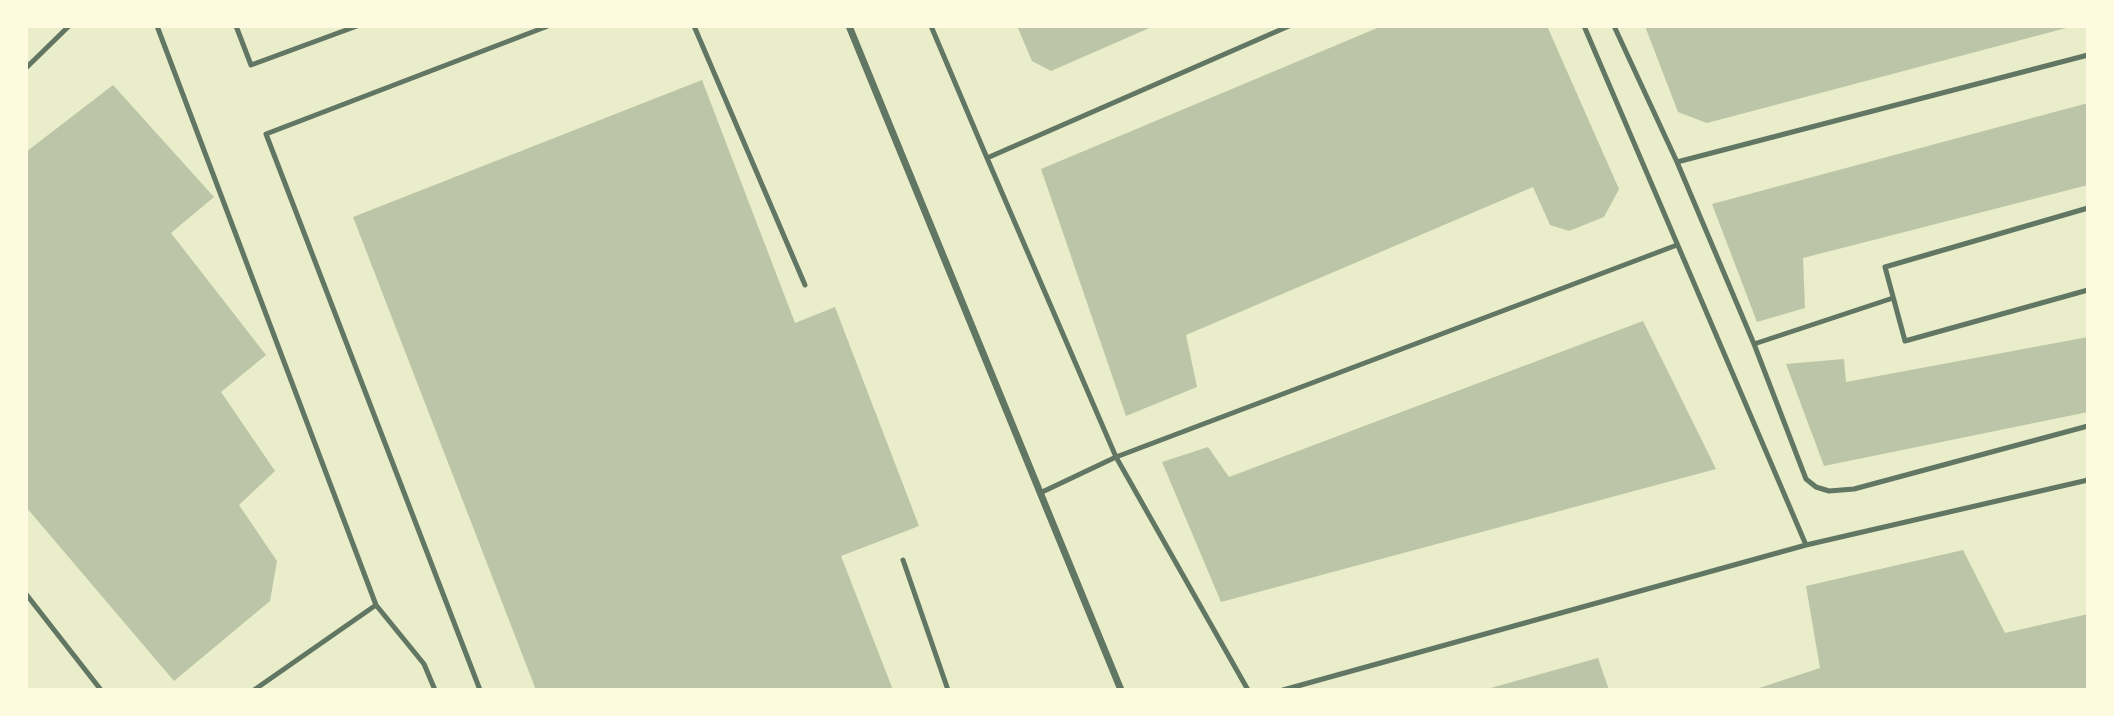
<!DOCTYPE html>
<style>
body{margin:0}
#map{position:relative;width:2114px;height:716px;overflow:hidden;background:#e9edc9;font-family:Montserrat,sans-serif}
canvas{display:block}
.frame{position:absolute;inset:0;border:28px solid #fefae0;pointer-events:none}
</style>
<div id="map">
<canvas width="2114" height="716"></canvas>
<div class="frame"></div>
</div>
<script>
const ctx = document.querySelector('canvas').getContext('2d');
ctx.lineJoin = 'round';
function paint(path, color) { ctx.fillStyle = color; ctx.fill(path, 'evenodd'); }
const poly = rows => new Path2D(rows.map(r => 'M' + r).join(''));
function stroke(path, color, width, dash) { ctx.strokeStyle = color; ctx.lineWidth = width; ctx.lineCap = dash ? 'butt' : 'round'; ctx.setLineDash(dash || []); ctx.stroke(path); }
const building = poly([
 [1017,26,1154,26,1051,71,1032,61],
 [1382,26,1547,26,1619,189,1604,217,1569,231,1550,225,1533,187,1186,335,1197,387,1126,416,1041,169],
 [1645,26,2070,26,2070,27,1707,123,1678,112],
 [702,80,795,323,835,307,919,526,841,556,893,690,536,690,353,217],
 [113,85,214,197,171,233,266,355,221,392,275,471,239,505,277,561,270,601,174,681,26,507,26,152],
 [2088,103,2088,185,1803,258,1805,308,1757,322,1712,204],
 [1643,321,1716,469,1221,602,1162,462,1208,447,1229,477],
 [2088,337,2088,412,1824,466,1786,364,1844,359,1846,382],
 [1963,550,2005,633,2088,614,2088,690,1753,690,1820,668,1806,586],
 [1598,658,1609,690,1487,690,1487,689]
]);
const service = poly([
 [157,26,376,605,254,690],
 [236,26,251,65,357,26],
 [694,26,805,285],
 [931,26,987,158],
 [1584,26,1806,545],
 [1614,26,1677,162,1754,344,1806,479,1816,487,1829,491,1854,489,2088,426],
 [26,68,69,26],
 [1677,162,2088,55],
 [2088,208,1885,267,1905,341,2088,290],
 [1754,344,1893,298],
 [1040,493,1116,457,1677,245],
 [903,560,948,690],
 [26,594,101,690],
 [376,605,424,664,435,690],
 [480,690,266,134,548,26],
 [1248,690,1116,457,987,158,1289,26],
 [1283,690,1806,545,2088,480]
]);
const minor = poly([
 [849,26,1121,690]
]);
paint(building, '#bcc5a7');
stroke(service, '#617663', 5);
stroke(minor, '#617663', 7);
</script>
